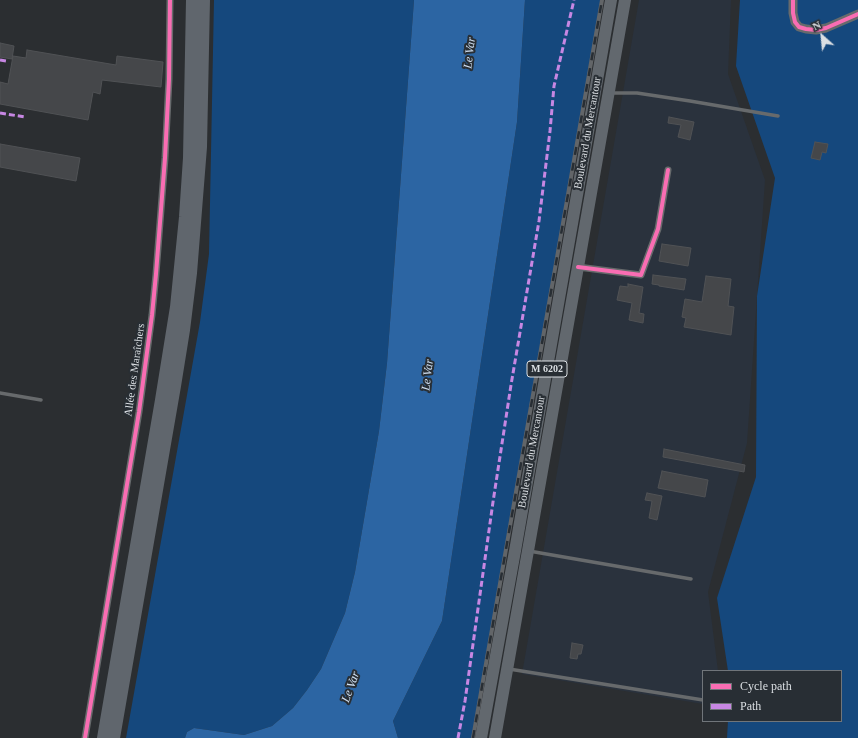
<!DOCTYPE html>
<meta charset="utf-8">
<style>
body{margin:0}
#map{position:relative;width:858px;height:738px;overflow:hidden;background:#2b2e31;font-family:"Times New Roman",serif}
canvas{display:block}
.legend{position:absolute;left:702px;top:670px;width:140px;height:52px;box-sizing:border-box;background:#282e34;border:1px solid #70757a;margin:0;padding:5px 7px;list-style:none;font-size:12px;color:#dbdfe3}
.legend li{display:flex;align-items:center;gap:8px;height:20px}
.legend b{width:20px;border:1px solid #70757a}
.north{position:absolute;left:802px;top:16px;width:40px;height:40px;-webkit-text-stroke:3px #282e34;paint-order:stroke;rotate:333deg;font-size:11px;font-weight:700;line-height:16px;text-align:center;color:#dbdfe3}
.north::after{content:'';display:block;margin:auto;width:14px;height:18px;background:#dbdfe3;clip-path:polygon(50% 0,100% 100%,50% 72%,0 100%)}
</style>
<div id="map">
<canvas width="858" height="738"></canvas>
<ul class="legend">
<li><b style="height:5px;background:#f96db3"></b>Cycle path</li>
<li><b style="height:5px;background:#c787e3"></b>Path</li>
</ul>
<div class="north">N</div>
</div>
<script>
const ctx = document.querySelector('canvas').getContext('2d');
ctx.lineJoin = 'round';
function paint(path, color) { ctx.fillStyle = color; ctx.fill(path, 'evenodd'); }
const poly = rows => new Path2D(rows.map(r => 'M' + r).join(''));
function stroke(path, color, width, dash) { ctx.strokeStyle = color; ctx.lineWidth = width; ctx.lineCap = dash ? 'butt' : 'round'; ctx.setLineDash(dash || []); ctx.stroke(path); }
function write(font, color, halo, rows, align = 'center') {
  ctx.font = font + ' "Times New Roman",serif'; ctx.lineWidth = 4; ctx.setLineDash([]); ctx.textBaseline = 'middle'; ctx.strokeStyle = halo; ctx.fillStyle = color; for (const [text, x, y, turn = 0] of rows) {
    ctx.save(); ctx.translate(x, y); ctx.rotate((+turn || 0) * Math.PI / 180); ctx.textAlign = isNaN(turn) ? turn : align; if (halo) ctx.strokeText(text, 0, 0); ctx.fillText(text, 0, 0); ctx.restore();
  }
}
const built = poly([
 [639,0,731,0,728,74,765,180,747,443,708,592,718,671,703,671,703,704,522,674]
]);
const green = poly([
 [214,0,414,0,387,363,379,431,355,572,345,613,321,669,307,690,293,708,272,726,244,735,194,728,187,732,185,738,126,738,200,322,209,254],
 [525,0,602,0,473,738,398,738,393,721,442,621,517,122],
 [740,0,858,0,858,738,727,738,728,721,841,721,841,671,728,671,717,598,756,477,757,296,775,178,736,66]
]);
const water = poly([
 [414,0,525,0,517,122,442,621,393,721,398,738,185,738,187,732,194,728,244,735,272,726,293,708,307,690,321,669,345,613,355,572,379,431,387,363]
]);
const building = poly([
 [0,43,14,46,12,59,0,57,0,43],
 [27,50,116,65,117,56,163,62,161,87,102,80,100,94,93,92,88,120,0,104,0,82,8,84,13,56,26,58,27,50],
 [669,117,694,122,690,140,678,137,681,125,668,123,669,117],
 [815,142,828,144,826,153,822,152,820,160,811,158,815,142],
 [0,144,80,158,76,181,0,167,0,144],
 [662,244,691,248,688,266,659,261,662,244],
 [653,275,686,279,684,290,659,286,659,285,652,284,653,275],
 [706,276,731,279,728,306,734,307,731,335,684,327,686,318,682,317,685,299,702,302,706,276],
 [628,284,643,287,639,313,644,314,643,323,629,320,632,303,617,300,620,286,628,287,628,284],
 [664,449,745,465,744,472,663,457,664,449],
 [662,471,708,480,705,497,658,488,662,471],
 [647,493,662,496,657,520,649,518,652,501,645,500,647,493],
 [572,643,583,645,581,654,578,654,577,659,570,658,572,643]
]);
const service = poly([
 [611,93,637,93,690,101,778,116],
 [0,393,41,400],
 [529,551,691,579],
 [509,669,703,700]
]);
const minor = poly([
 [578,267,641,275,658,229,668,170],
 [85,738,139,412,152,315,156,274,165,158,169,79,170,0]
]);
const tertiary = poly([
 [793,0,793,13,795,22,799,27,806,29,816,30,826,28,858,14]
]);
const primary = poly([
 [481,738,515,551,611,0],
 [495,738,625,0]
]);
const trunk = poly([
 [103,738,161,400,176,307,185,217,189,158,192,0],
 [114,738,175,386,184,330,191,273,201,147,204,0]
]);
const rail = poly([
 [473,738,602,0]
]);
const quiet = poly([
 [0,60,6,61],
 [0,113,25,117],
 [458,738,465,701,493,502,511,385,539,221,550,131,554,86,574,0]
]);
const cycleway = poly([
 [793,0,793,13,795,22,799,27,806,29,816,30,826,28,858,14],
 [578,267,641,275,658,229,668,170],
 [85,738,139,412,152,315,156,274,165,158,169,79,170,0]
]);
const shields = [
 [547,369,40]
];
const shieldNames = [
 ["M 6202",547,369]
];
const streetNames = [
 ["Boulevard du Mercantour",588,133,-80],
 ["Allée des Maraîchers",135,370,-82],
 ["Boulevard du Mercantour",532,452,-80]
];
const waterNames = [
 ["Le Var",470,53,-83],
 ["Le Var",428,375,-83],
 ["Le Var",351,687,-70]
];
paint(built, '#2a323d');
paint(green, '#15487d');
paint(water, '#2c65a3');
paint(building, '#45474a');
stroke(building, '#505255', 1);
stroke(service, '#676a6c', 3.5);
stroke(minor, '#676a6c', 7);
stroke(tertiary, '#676a6c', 9);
stroke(primary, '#62686e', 12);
stroke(trunk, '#60666d', 12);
stroke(rail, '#626568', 4);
stroke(rail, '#282e34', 2.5, [8]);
stroke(quiet, '#c787e3', 3, [6, 3]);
stroke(cycleway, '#f96db3', 4);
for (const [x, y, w] of shields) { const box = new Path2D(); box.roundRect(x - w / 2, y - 8, w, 16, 3); ctx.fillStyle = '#282e34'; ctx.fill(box); stroke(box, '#dbdfe3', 1); }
write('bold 10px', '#dbdfe3', null, shieldNames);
write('11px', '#dbdfe3', '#282e34', streetNames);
write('italic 12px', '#d1e1f4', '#282e34', waterNames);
</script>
